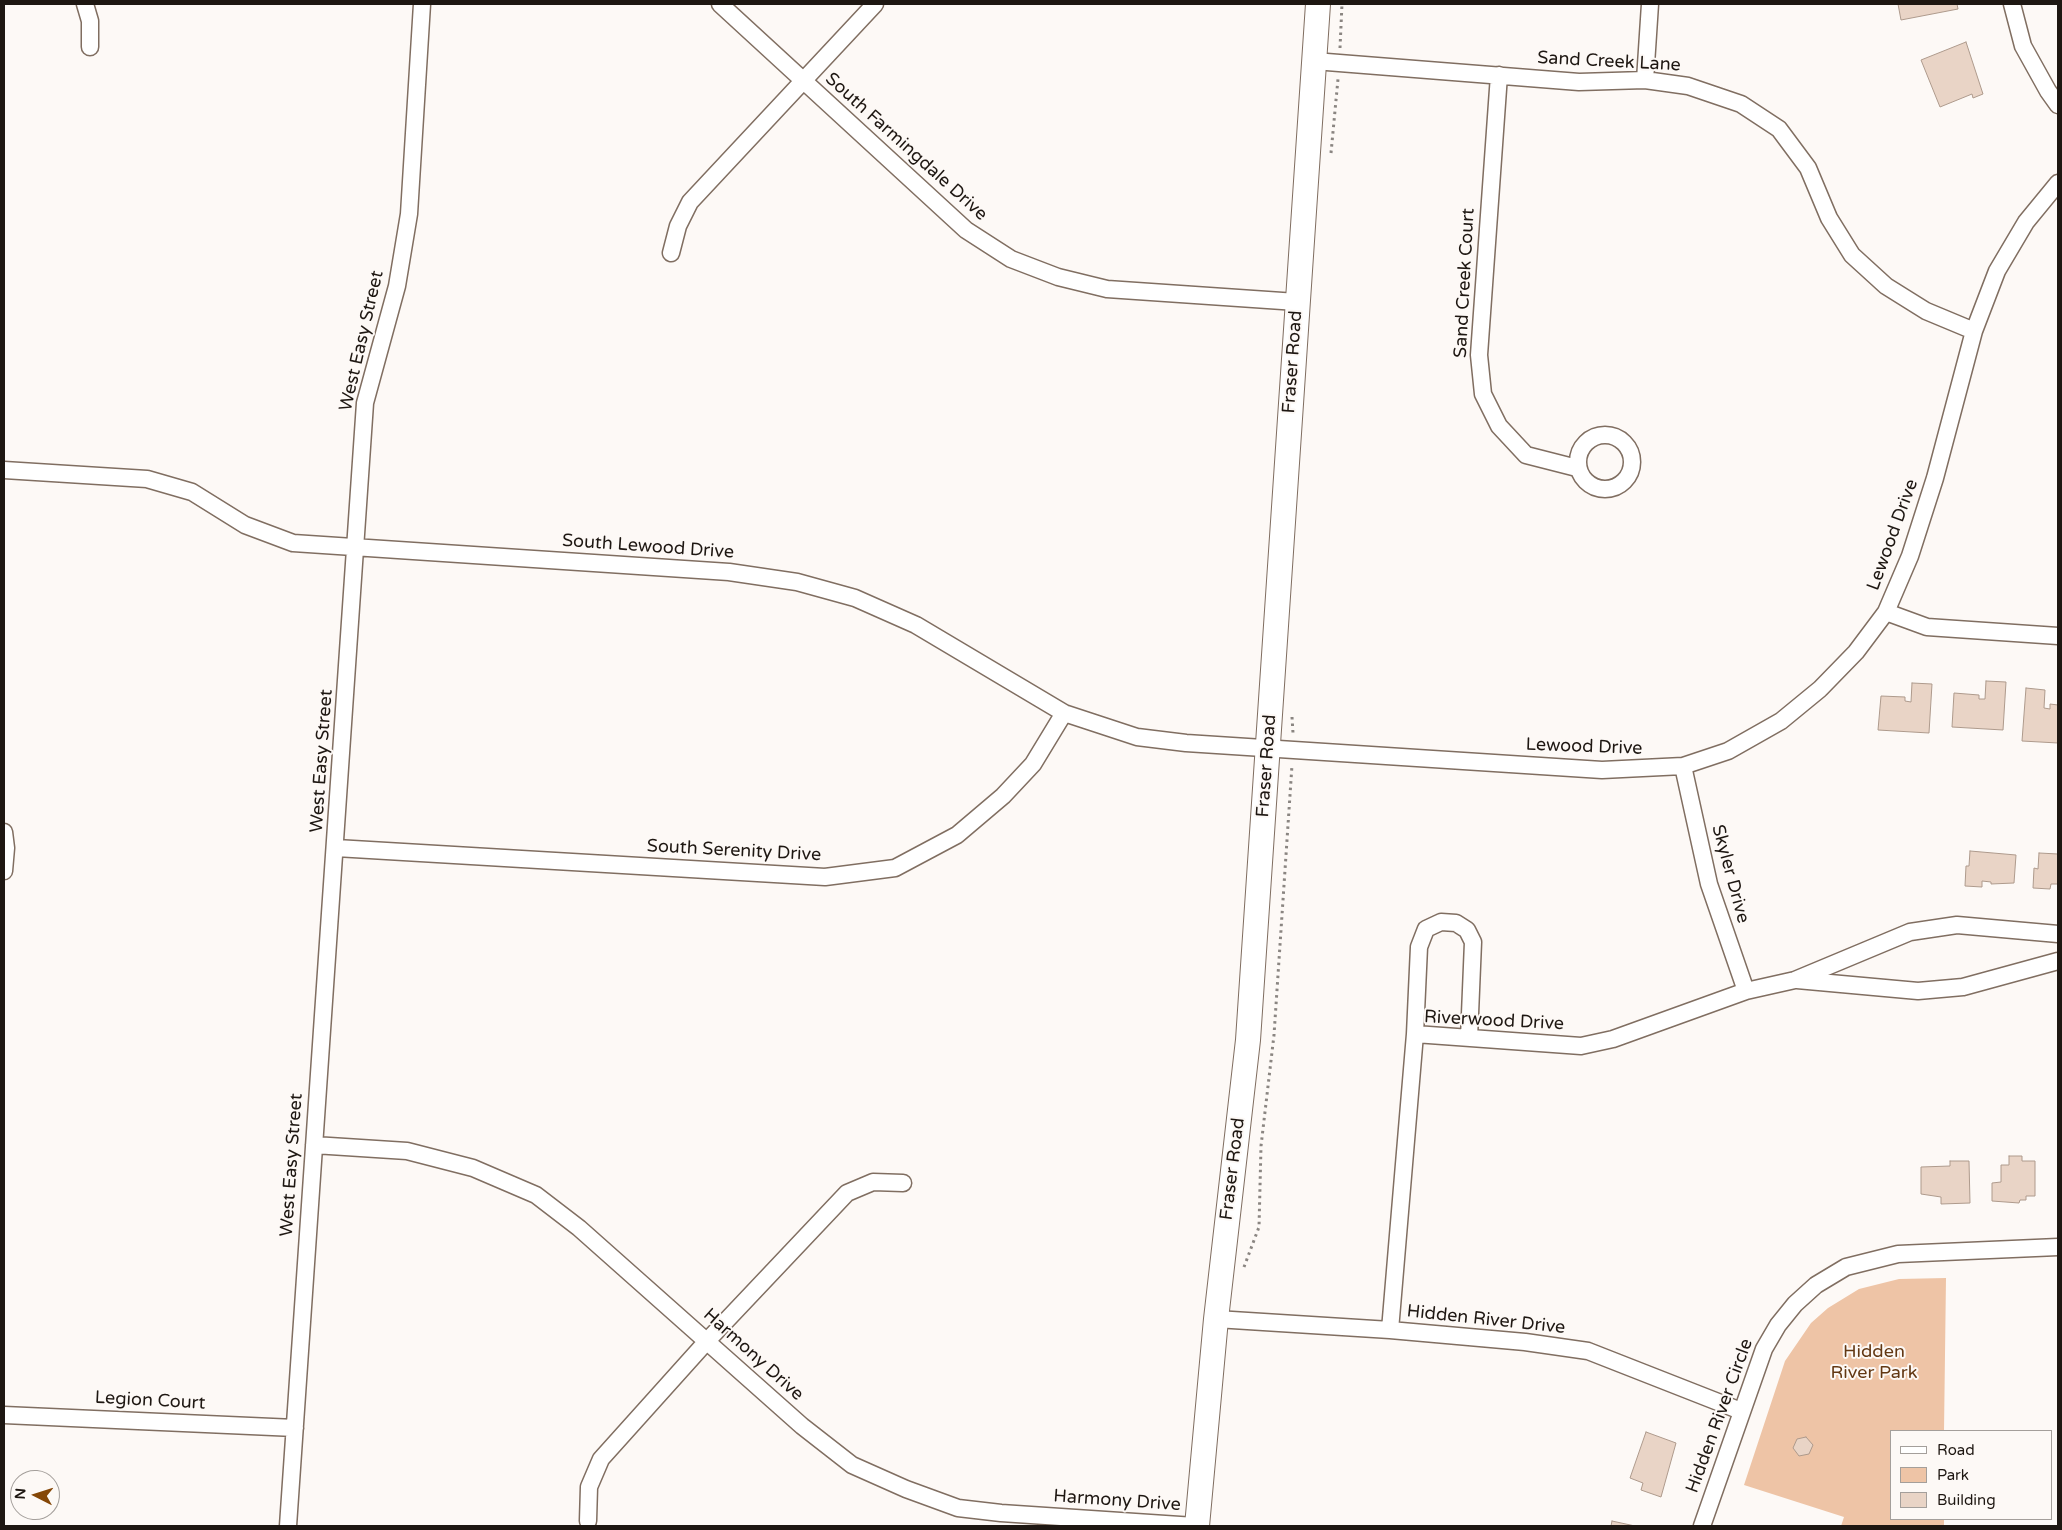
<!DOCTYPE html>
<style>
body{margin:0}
#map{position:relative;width:2062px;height:1530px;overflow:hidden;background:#fdf9f6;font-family:"Varela Round",sans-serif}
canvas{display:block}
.frame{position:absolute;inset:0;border:5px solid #1e1712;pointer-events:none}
.legend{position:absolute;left:1890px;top:1430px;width:162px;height:90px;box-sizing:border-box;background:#fdf9f6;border:1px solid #a49f9b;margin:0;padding:6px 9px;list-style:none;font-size:15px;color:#1e1712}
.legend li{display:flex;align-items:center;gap:10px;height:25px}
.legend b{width:25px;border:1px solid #a49f9b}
.north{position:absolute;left:10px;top:1470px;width:50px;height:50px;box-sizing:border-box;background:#fdf9f6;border:1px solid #a49f9b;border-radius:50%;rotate:275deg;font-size:14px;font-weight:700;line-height:20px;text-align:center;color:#1e1712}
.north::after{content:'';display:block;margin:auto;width:18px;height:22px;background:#854707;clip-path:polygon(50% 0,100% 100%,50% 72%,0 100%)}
</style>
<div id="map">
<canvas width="2062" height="1530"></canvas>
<div class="frame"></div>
<ul class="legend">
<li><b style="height:6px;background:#fff"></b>Road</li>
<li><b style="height:14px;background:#eec4a6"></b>Park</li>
<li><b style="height:14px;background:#e9d4c6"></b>Building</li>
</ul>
<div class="north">N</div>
</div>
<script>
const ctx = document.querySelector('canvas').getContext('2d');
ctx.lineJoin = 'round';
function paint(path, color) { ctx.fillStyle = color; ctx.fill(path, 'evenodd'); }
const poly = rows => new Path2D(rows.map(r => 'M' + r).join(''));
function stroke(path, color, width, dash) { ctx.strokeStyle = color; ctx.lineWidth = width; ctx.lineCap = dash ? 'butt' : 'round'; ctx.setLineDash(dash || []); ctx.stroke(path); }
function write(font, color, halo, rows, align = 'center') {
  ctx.font = font + ' "Varela Round",sans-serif'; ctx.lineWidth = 4; ctx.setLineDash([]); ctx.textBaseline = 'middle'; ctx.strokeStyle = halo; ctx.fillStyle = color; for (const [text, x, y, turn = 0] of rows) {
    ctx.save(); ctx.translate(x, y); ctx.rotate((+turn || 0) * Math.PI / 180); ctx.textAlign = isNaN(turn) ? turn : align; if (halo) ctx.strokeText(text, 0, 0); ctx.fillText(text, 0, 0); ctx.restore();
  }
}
const green = poly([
 [1946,1278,1944,1431,1891,1431,1891,1519,1944,1519,1944,1526,1841,1526,1844,1517,1744,1485,1785,1361,1811,1323,1828,1308,1859,1289,1899,1279]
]);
const building = poly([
 [1898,4,1957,4,1958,9,1901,20,1898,4],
 [1966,42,1983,94,1973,98,1972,94,1940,107,1921,60,1966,42],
 [1986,681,2006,682,2003,730,1952,727,1954,693,1979,695,1979,699,1985,699,1986,681],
 [1912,683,1932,684,1929,733,1878,730,1881,696,1905,697,1905,701,1911,702,1912,683],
 [2026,688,2045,690,2044,708,2050,709,2050,704,2058,705,2058,743,2022,741,2026,688],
 [1970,851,2016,855,2014,883,1991,884,1991,882,1982,881,1982,887,1965,886,1966,866,1969,866,1970,851],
 [2039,853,2058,854,2058,884,2051,884,2050,889,2033,888,2034,868,2038,869,2039,853],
 [2009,1156,2022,1156,2022,1161,2035,1161,2035,1196,2026,1196,2026,1200,2020,1200,2019,1203,1992,1201,1992,1183,2001,1182,2001,1165,2009,1165,2009,1156],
 [1950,1161,1969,1161,1970,1203,1941,1204,1941,1197,1921,1194,1921,1167,1950,1166,1950,1161],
 [1646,1432,1676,1443,1661,1497,1641,1490,1643,1483,1630,1478,1646,1432],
 [1806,1437,1813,1445,1809,1454,1799,1456,1793,1448,1797,1439,1806,1437],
 [1612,1521,1635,1526,1611,1526,1612,1521]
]);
const path = poly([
 [1340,48,1342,4],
 [1331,153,1338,79],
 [1292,717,1293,733],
 [1244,1267,1259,1227,1261,1146,1274,1035,1292,765]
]);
const street = poly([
 [85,4,90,21,90,47],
 [720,4,966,230,1011,259,1058,277,1107,289,1297,302],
 [2012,4,2023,46,2048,91,2058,105],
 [1314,61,1579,82,1645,80,1688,86,1741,104,1779,129,1808,168,1829,218,1852,255,1886,286,1926,311,1974,331],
 [1499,75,1479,355,1483,394,1499,426,1526,455,1577,468],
 [1645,80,1650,4],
 [671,253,678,226,690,202,875,4],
 '1578 462a27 27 0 1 1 54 0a27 27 0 1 1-54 0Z',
 [4,470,147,479,192,492,245,525,293,543,729,572,797,582,855,598,916,625,1064,713,1137,737,1186,743,1602,770,1683,766,1728,751,1781,721,1820,689,1856,652,1886,612,1910,556,1935,478,1974,331,1997,271,2026,222,2058,183],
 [1886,612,1927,627,2058,636],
 [1683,766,1709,884,1746,991],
 [4,832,6,848,4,871],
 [336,848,825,877,895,868,957,835,1003,796,1033,764,1064,713],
 [1797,980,1918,991,1963,987,2058,961],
 [1415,1034,1419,947,1426,929,1441,922,1456,923,1467,930,1473,942,1469,1038],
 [314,1145,407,1151,473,1168,536,1195,579,1228,802,1426,852,1465,906,1489,958,1508,1001,1513,1195,1526],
 [1216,1319,1390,1330,1525,1342,1588,1351,1741,1411],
 [1390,1330,1415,1034,1581,1046,1613,1039,1746,991,1795,980,1910,932,1957,925,2058,934],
 [4,1415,295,1428],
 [588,1521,589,1487,601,1459,707,1341,847,1193,873,1182,903,1183],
 [288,1526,365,403,397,286,409,214,422,4],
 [1702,1526,1764,1349,1778,1325,1795,1304,1816,1285,1846,1267,1898,1254,2058,1247]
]);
const secondary = poly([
 [1197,1526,1216,1319,1248,1040,1318,4]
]);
const streetNames = [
 ["Sand Creek Lane",1609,62,3],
 ["South Farmingdale Drive",906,147,42],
 ["Sand Creek Court",1465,283,-87],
 ["West Easy Street",362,341,-77],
 ["Fraser Road",1293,362,-86],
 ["Lewood Drive",1893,535,-70],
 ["South Lewood Drive",648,547,4],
 ["Lewood Drive",1584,747,2],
 ["West Easy Street",322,761,-86],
 ["Fraser Road",1267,766,-86],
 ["South Serenity Drive",734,851,3],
 ["Skyler Drive",1730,874,75],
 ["Riverwood Drive",1494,1021,3],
 ["West Easy Street",292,1165,-86],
 ["Fraser Road",1233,1169,-83],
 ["Hidden River Drive",1486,1320,6],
 ["Harmony Drive",753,1355,42],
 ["Legion Court",150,1401,3],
 ["Hidden River Circle",1720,1416,-70],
 ["Harmony Drive",1117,1501,4]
];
const parkNames = [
 ["Hidden",1874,1352],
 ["River Park",1874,1373]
];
paint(green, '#eec4a6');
paint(building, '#e9d4c6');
stroke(building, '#ae9a8c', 1);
stroke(street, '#806e61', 19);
stroke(secondary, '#806e61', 26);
stroke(path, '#8a8581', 3, [2.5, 4]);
stroke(street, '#fff', 16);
stroke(secondary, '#fff', 24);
write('18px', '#1e1712', '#fdf9f6', streetNames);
write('18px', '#633813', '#fdf9f6', parkNames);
</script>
